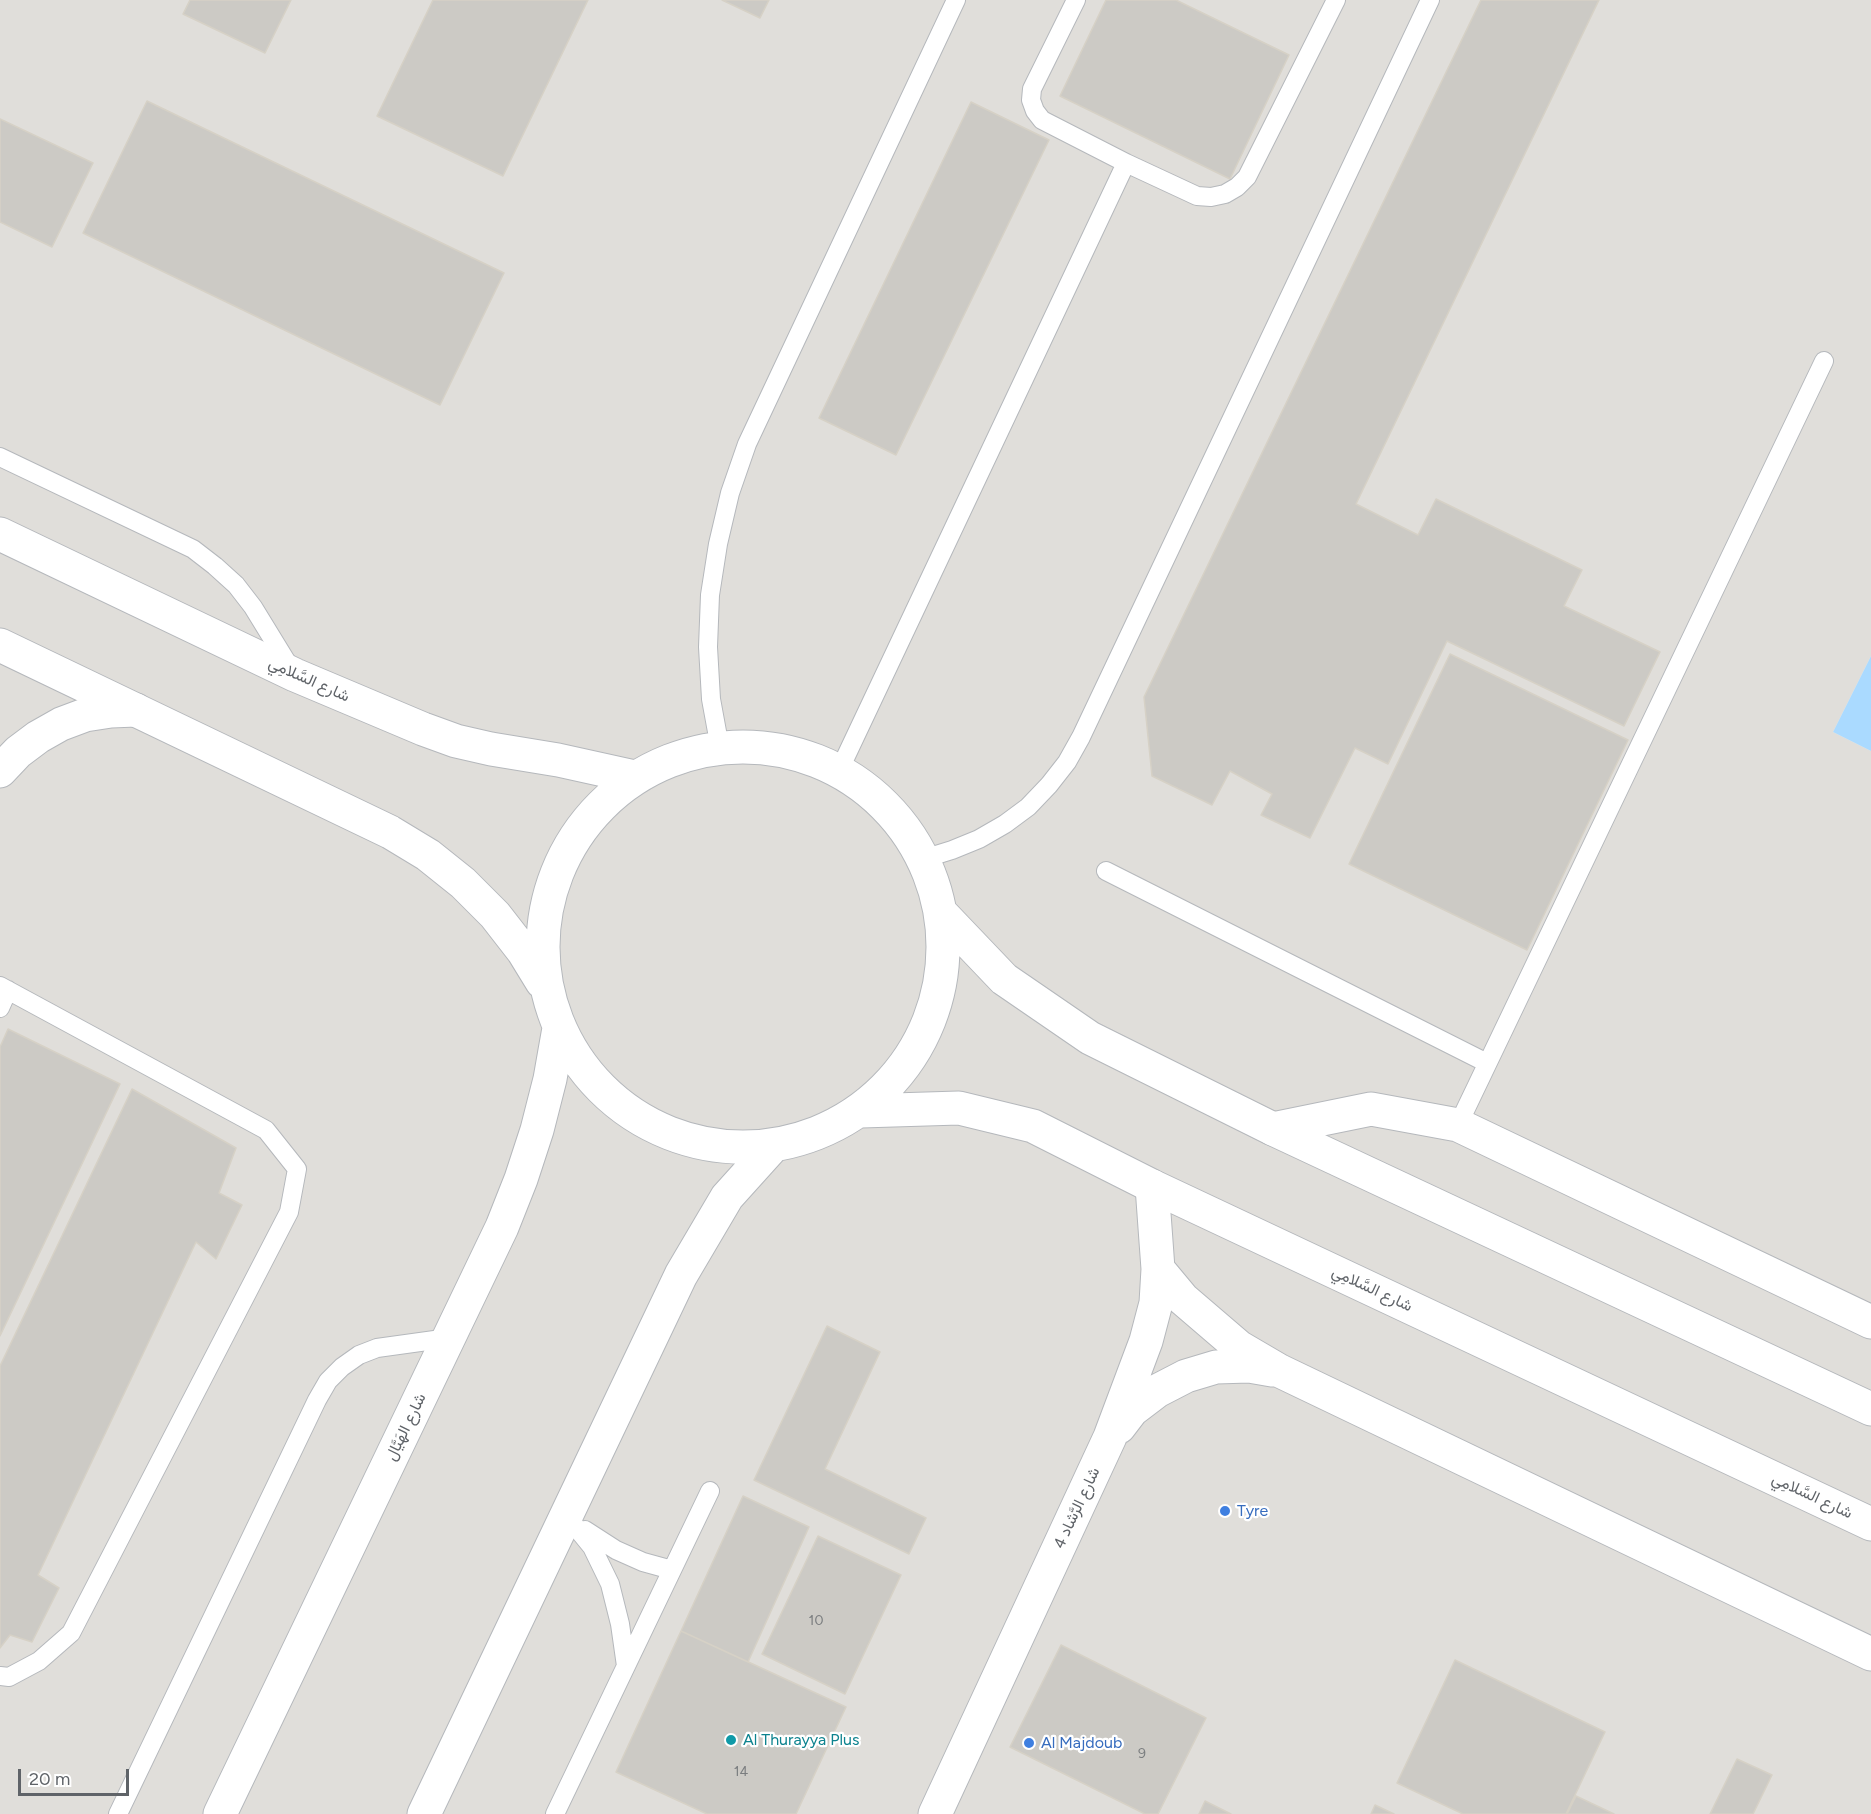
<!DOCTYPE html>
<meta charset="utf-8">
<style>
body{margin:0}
#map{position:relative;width:1871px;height:1814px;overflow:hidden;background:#f1efe8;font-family:Figtree,sans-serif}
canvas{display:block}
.scale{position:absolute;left:18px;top:1769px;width:111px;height:27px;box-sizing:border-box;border:3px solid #5f6368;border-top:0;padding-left:8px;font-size:18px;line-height:21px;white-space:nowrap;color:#5f6368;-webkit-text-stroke:4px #fff;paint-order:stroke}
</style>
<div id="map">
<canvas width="1871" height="1814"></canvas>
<div class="scale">20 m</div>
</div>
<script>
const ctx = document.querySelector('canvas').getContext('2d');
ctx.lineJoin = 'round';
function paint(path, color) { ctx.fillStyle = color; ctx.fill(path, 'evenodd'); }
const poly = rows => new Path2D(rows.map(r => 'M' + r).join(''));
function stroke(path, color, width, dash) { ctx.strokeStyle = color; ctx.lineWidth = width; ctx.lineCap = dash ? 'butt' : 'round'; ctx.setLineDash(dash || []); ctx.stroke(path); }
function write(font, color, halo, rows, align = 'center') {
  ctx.font = font + ' Figtree,Vazirmatn,sans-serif'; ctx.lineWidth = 4.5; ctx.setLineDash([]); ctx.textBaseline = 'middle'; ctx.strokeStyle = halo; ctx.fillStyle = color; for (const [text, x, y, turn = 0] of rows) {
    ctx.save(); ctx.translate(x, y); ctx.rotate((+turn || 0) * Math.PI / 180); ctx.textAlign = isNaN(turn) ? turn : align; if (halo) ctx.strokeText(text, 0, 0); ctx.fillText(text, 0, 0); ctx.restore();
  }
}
const industrial = poly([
 [0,0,1871,0,1871,656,1833,732,1871,751,1871,1814,0,1814]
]);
const water = poly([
 [1871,656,1871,751,1833,732]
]);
const building = poly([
 [190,0,291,0,265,53,183,14,190,0],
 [433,0,588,0,503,176,377,116,433,0],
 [722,0,769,0,760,18,722,0],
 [1106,0,1176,0,1289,55,1230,179,1060,96,1106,0],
 [1481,0,1599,0,1356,504,1418,535,1436,499,1582,570,1564,606,1660,652,1624,726,1447,641,1388,764,1355,748,1310,838,1261,815,1272,794,1230,771,1212,805,1152,776,1144,697,1481,0],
 [147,101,504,273,440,405,83,233,147,101],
 [971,102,1049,140,896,455,819,418,971,102],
 [0,119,93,163,52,247,0,222,0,119],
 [1450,654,1628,740,1527,950,1349,864,1450,654],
 [8,1029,120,1084,0,1336,0,1047,8,1029],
 [132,1089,236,1148,219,1193,242,1205,216,1259,196,1242,38,1575,59,1588,32,1642,10,1635,0,1648,0,1366,132,1089],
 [827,1326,880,1352,825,1469,926,1518,909,1554,754,1480,827,1326],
 [743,1496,809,1527,748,1662,681,1631,743,1496],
 [818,1536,901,1575,845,1694,762,1654,818,1536],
 [681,1631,846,1707,796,1814,707,1814,616,1772,681,1631],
 [1061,1645,1206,1718,1158,1814,1145,1814,1010,1747,1061,1645],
 [1455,1660,1605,1732,1566,1814,1463,1814,1397,1783,1455,1660],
 [1737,1759,1772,1775,1753,1814,1710,1814,1737,1759],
 [1576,1796,1614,1814,1567,1814,1576,1796],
 [1205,1801,1231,1814,1199,1814,1205,1801],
 [1375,1805,1394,1814,1371,1814,1375,1805]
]);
const service = poly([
 [1076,0,1032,89,1031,100,1035,111,1042,120,1126,163,1197,196,1211,197,1225,194,1237,187,1247,177,1336,0],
 [0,457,193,549,215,566,236,585,253,607,291,669],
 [720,748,711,699,708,647,710,595,718,544,730,493,747,444,956,0],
 [838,773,1126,163],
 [923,859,952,850,979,839,1005,824,1028,807,1049,785,1067,762,1081,737,1430,0],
 [1106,871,1487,1063],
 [0,986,266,1130,297,1169,289,1212,71,1633,39,1661,9,1677,0,1676],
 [0,1008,8,990],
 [1458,1125,1824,361],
 [566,1515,592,1547,610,1584,620,1624,626,1666],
 [585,1530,616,1550,643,1562,672,1570],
 [118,1814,317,1400,328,1381,342,1367,359,1355,377,1348,449,1338],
 [555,1814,710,1491]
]);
const minor = poly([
 [0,771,18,752,38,737,61,724,85,715,111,711,136,710],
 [1273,1129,1371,1109,1458,1125,1871,1322],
 [1158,1269,1183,1299,1239,1347,1280,1371,1871,1654],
 [1119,1427,1132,1410,1157,1391,1186,1376,1216,1367,1249,1366,1272,1370],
 [935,1814,1110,1437,1146,1341,1156,1303,1158,1269,1152,1186]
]);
const tertiary = poly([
 [0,534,295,675,423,729,456,741,491,749,558,760,635,777],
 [0,645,390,832,428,855,463,883,495,915,523,951,542,982],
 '543 947a200 200 0 1 1 400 0a200 200 0 1 1-400 0Z',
 [941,913,1004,979,1090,1038,1273,1129,1871,1409],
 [861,1111,959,1108,1033,1126,1152,1186,1871,1524],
 [220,1814,502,1227,521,1179,537,1130,550,1079,559,1028],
 [424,1814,681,1275,727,1197,773,1146]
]);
const markers = [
 [1225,1511,6,"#3f7fe0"],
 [731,1740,6,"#0f9aa8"],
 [1029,1743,6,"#3f7fe0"]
];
const numberNames = [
 ["10",816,1621],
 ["9",1142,1754],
 ["14",741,1772]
];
const streetNames = [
 ["شارع السَّلامِي",309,680,24],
 ["شارع السَّلامِي",1372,1289,25],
 ["شارع الهَيَّال",406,1427,-64],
 ["شارع السَّلامِي",1812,1496,25],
 ["شارع الرَّشاد 4",1077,1508,-65]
];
const shopNames = [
 ["Tyre",1237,1511],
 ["Al Majdoub",1041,1743]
];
const cultureNames = [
 ["Al Thurayya Plus",743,1740]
];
paint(industrial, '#e0deda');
paint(water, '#aadaff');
paint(building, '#cccac5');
stroke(building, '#d6d1c6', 1.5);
stroke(service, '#b5b8bc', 20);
stroke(minor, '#b5b8bc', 35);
stroke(tertiary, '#b5b8bc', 35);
stroke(service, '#fff', 18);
stroke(minor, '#fff', 33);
stroke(tertiary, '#fff', 33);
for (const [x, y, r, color] of markers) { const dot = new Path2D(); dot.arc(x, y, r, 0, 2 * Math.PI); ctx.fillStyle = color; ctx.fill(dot); stroke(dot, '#fff', 2); }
write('14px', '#7a7d7f', null, numberNames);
write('16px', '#5f6368', '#fff', streetNames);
write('16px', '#366cbe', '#fff', shopNames, 'left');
write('16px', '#0d838f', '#fff', cultureNames, 'left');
</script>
